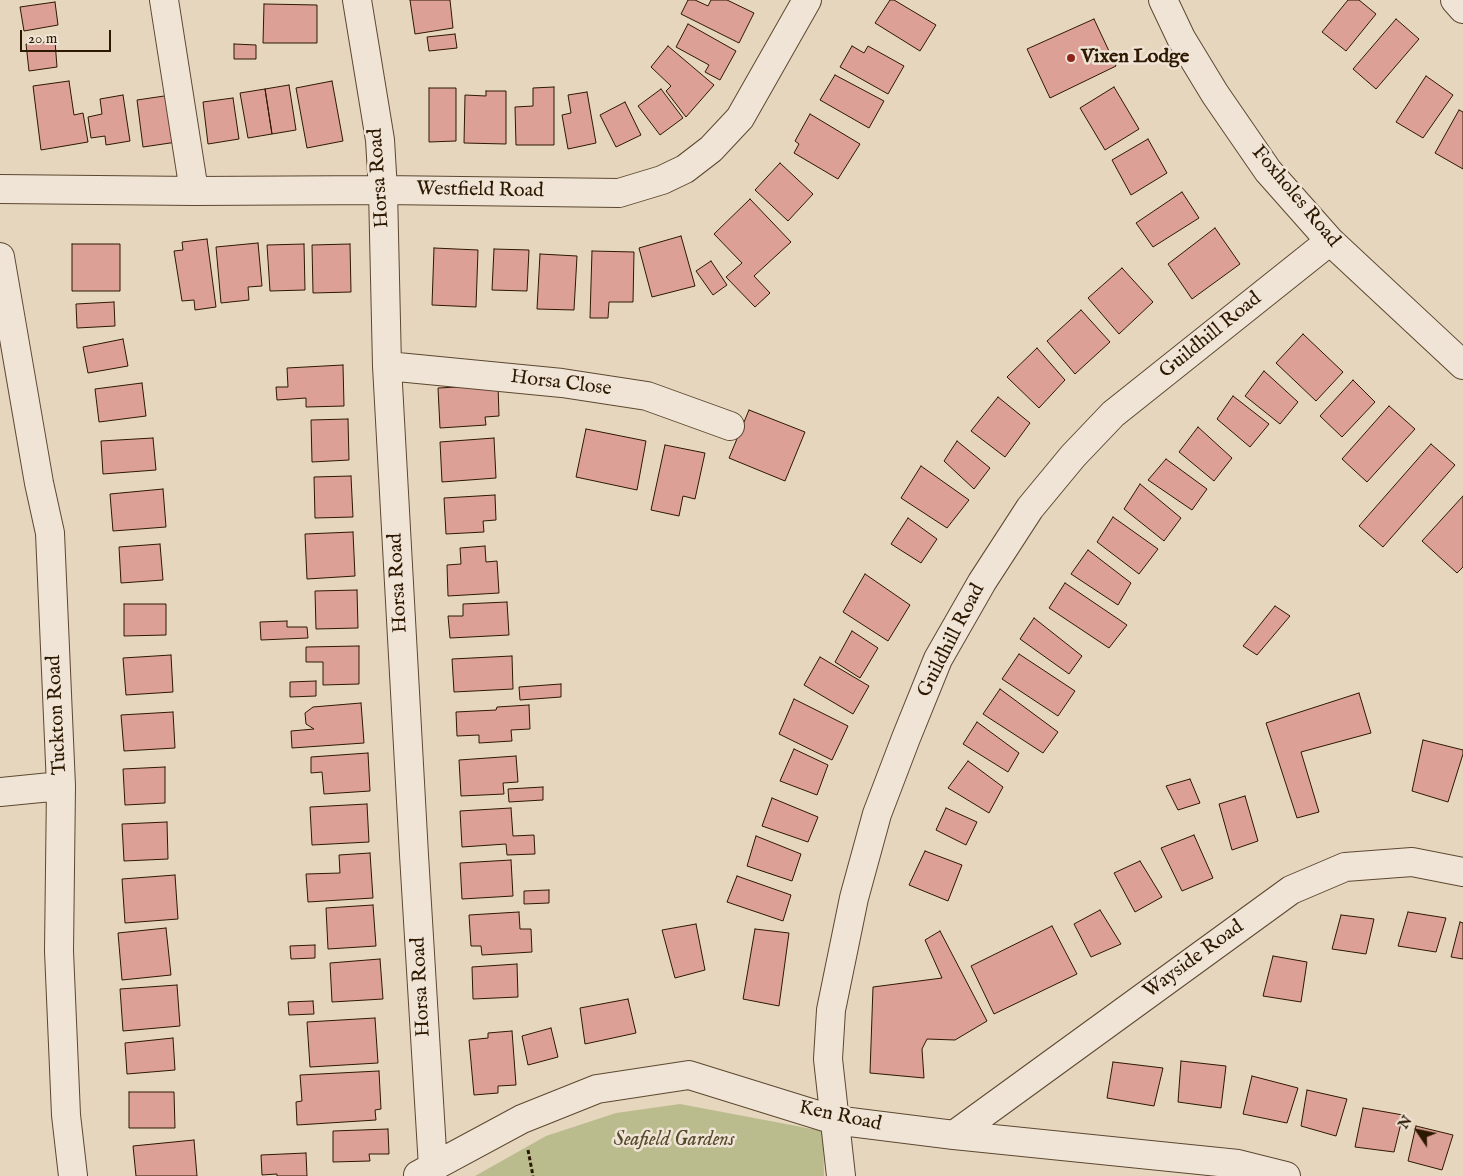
<!DOCTYPE html>
<style>
body{margin:0}
#map{position:relative;width:1463px;height:1176px;overflow:hidden;background:#e7d6be;font-family:"IM FELL English",serif}
canvas{display:block}
.north{position:absolute;left:1393px;top:1106px;width:50px;height:50px;-webkit-text-stroke:4px #efe4d5;paint-order:stroke;rotate:304deg;font-size:14px;font-weight:700;line-height:20px;text-align:center;color:#2d1800}
.north::after{content:'';display:block;margin:auto;width:18px;height:22px;background:#2d1800;clip-path:polygon(50% 0,100% 100%,50% 72%,0 100%)}
.scale{position:absolute;left:20px;top:30px;width:91px;height:22px;box-sizing:border-box;border:2px solid #2d1800;border-top:0;padding-left:6px;font-size:15px;line-height:18px;white-space:nowrap;color:#2d1800;-webkit-text-stroke:4px #efe4d5;paint-order:stroke}
</style>
<div id="map">
<canvas width="1463" height="1176"></canvas>
<div class="north">N</div>
<div class="scale">20 m</div>
</div>
<script>
const ctx = document.querySelector('canvas').getContext('2d');
ctx.lineJoin = 'round';
function paint(path, color) { ctx.fillStyle = color; ctx.fill(path, 'evenodd'); }
const poly = rows => new Path2D(rows.map(r => 'M' + r).join(''));
function stroke(path, color, width, dash) { ctx.strokeStyle = color; ctx.lineWidth = width; ctx.lineCap = dash ? 'butt' : 'round'; ctx.setLineDash(dash || []); ctx.stroke(path); }
function write(font, color, halo, rows, align = 'center') {
  ctx.font = font + ' "IM FELL English",serif'; ctx.lineWidth = 5; ctx.setLineDash([]); ctx.textBaseline = 'middle'; ctx.strokeStyle = halo; ctx.fillStyle = color; for (const [text, x, y, turn = 0] of rows) {
    ctx.save(); ctx.translate(x, y); ctx.rotate((+turn || 0) * Math.PI / 180); ctx.textAlign = isNaN(turn) ? turn : align; if (halo) ctx.strokeText(text, 0, 0); ctx.fillText(text, 0, 0); ctx.restore();
  }
}
const green = poly([
 [680,1104,823,1131,824,1176,475,1176,546,1136,616,1113]
]);
const building = poly([
 [410,0,450,0,453,28,415,34,410,0],
 [688,0,695,0,708,6,711,0,727,0,754,13,739,43,681,14,688,0],
 [890,0,894,0,936,25,920,51,875,23,890,0],
 [1348,0,1359,0,1376,14,1346,51,1322,32,1348,0],
 [55,2,58,25,24,31,20,7,55,2],
 [264,4,317,5,317,43,263,43,264,4],
 [1094,19,1116,66,1050,98,1027,49,1094,19],
 [1396,19,1419,39,1376,89,1353,69,1396,19],
 [688,24,736,51,720,80,705,72,709,65,676,47,688,24],
 [455,34,457,48,429,51,427,37,455,34],
 [55,41,57,67,29,71,26,44,55,41],
 [234,44,256,45,256,59,234,59,234,44],
 [668,46,714,85,686,117,666,91,671,86,651,67,668,46],
 [852,46,864,53,868,46,904,66,888,94,840,67,852,46],
 [835,75,884,101,869,128,820,100,835,75],
 [1426,76,1453,95,1423,138,1396,122,1426,76],
 [69,81,74,115,83,113,88,142,41,150,33,86,69,81],
 [332,81,343,141,307,148,296,88,332,81],
 [289,85,296,130,272,134,265,89,289,85],
 [554,87,554,145,516,145,515,107,533,106,533,88,554,87],
 [1114,87,1139,129,1105,150,1080,108,1114,87],
 [429,88,456,88,456,141,429,142,429,88],
 [265,89,272,134,248,138,240,93,265,89],
 [661,89,683,118,660,135,638,106,661,89],
 [486,91,506,91,506,144,464,143,465,95,486,96,486,91],
 [587,92,596,143,568,149,562,115,571,113,568,95,587,92],
 [123,95,130,141,106,145,105,136,91,138,88,117,102,114,100,99,123,95],
 [171,95,177,142,143,147,137,100,171,95],
 [233,98,239,139,208,144,203,102,233,98],
 [625,102,641,135,616,147,600,115,625,102],
 [1459,110,1463,112,1463,169,1435,153,1459,110],
 [810,114,860,144,838,179,794,153,799,144,795,141,810,114],
 [1148,139,1167,173,1131,195,1112,160,1148,139],
 [780,163,813,194,788,221,755,190,780,163],
 [1182,192,1199,218,1153,247,1136,223,1182,192],
 [750,199,791,242,754,276,770,293,755,307,726,277,742,263,714,234,750,199],
 [1215,228,1240,264,1192,299,1168,264,1215,228],
 [681,236,695,286,652,297,639,248,681,236],
 [207,239,216,307,195,310,194,300,182,301,174,251,183,250,182,242,207,239],
 [258,243,262,286,248,287,249,300,221,303,216,247,258,243],
 [72,244,120,244,120,291,72,291,72,244],
 [304,244,305,290,270,291,267,245,304,244],
 [350,244,351,292,313,293,312,245,350,244],
 [434,248,478,250,476,307,432,305,434,248],
 [494,249,529,250,527,291,492,290,494,249],
 [592,251,634,252,633,302,609,302,608,318,590,318,592,251],
 [540,254,577,256,574,310,537,309,540,254],
 [711,261,727,285,713,295,696,271,711,261],
 [1122,268,1153,302,1119,334,1088,298,1122,268],
 [114,302,115,326,77,328,76,304,114,302],
 [1081,310,1110,342,1075,374,1047,341,1081,310],
 [1303,334,1343,372,1316,401,1276,363,1303,334],
 [123,339,128,366,88,373,83,347,123,339],
 [1037,348,1065,380,1039,408,1007,377,1037,348],
 [343,365,344,406,306,407,306,398,277,400,276,387,288,387,287,368,343,365],
 [1264,371,1298,402,1280,424,1245,396,1264,371],
 [1353,380,1375,402,1342,437,1320,416,1353,380],
 [142,383,146,416,99,422,95,389,142,383],
 [498,385,499,416,485,417,486,425,440,428,438,388,498,385],
 [1233,396,1269,424,1250,447,1217,419,1233,396],
 [998,397,1030,423,1005,457,971,431,998,397],
 [1389,406,1415,429,1367,482,1342,459,1389,406],
 [749,410,805,432,785,481,729,458,749,410],
 [348,419,349,460,312,462,311,420,348,419],
 [1198,427,1232,458,1214,481,1179,452,1198,427],
 [586,429,646,441,637,490,576,477,586,429],
 [153,438,156,470,103,474,101,441,153,438],
 [494,438,496,478,442,482,440,442,494,438],
 [957,441,990,468,974,489,944,461,957,441],
 [1431,444,1455,465,1383,547,1359,526,1431,444],
 [665,445,705,453,695,499,683,496,679,516,651,510,665,445],
 [1166,459,1207,489,1192,510,1148,480,1166,459],
 [921,466,969,500,947,528,901,498,921,466],
 [351,476,353,517,315,518,314,477,351,476],
 [1140,484,1181,518,1164,541,1124,509,1140,484],
 [163,489,166,527,113,531,110,494,163,489],
 [495,495,496,520,483,521,484,532,446,534,444,498,495,495],
 [1463,496,1463,567,1457,573,1422,541,1463,496],
 [1113,517,1158,549,1139,574,1097,542,1113,517],
 [908,518,937,539,921,563,891,544,908,518],
 [353,532,355,576,307,579,305,534,353,532],
 [160,544,163,580,121,583,119,547,160,544],
 [485,546,486,562,497,561,499,593,448,596,447,565,461,564,460,548,485,546],
 [1088,550,1131,583,1118,605,1071,574,1088,550],
 [865,574,910,605,888,641,843,612,865,574],
 [1065,583,1127,625,1109,648,1049,608,1065,583],
 [357,590,358,628,316,629,315,591,357,590],
 [507,602,509,635,450,638,448,616,463,616,463,604,507,602],
 [124,604,166,604,166,635,124,636,124,604],
 [1275,606,1290,616,1257,655,1243,646,1275,606],
 [1034,618,1082,656,1069,674,1020,639,1034,618],
 [287,621,287,627,307,627,308,638,261,640,260,622,287,621],
 [852,631,878,648,860,678,835,662,852,631],
 [359,646,359,684,323,685,323,662,306,662,306,647,359,646],
 [1019,654,1075,691,1058,716,1002,679,1019,654],
 [171,655,173,692,126,695,123,658,171,655],
 [512,656,513,689,454,692,452,659,512,656],
 [820,657,869,686,853,714,804,685,820,657],
 [316,681,316,696,290,697,290,682,316,681],
 [561,684,561,697,520,700,519,687,561,684],
 [1000,689,1058,732,1043,753,983,714,1000,689],
 [1359,693,1371,733,1301,752,1319,812,1297,818,1266,723,1359,693],
 [794,699,848,726,832,760,779,734,794,699],
 [361,703,364,743,292,748,291,731,314,729,306,724,305,713,313,707,361,703],
 [529,705,530,729,511,730,512,741,479,743,479,735,457,736,456,712,496,710,497,707,529,705],
 [173,712,175,748,124,751,121,715,173,712],
 [977,722,1019,753,1008,772,963,744,977,722],
 [1423,740,1463,750,1463,754,1448,802,1412,791,1423,740],
 [794,749,828,765,817,795,780,781,794,749],
 [368,753,370,791,324,794,322,772,311,773,311,757,368,753],
 [516,756,518,782,503,783,504,794,461,796,459,760,516,756],
 [968,761,1003,787,989,813,948,788,968,761],
 [165,767,165,803,125,805,123,769,165,767],
 [1190,779,1200,803,1178,810,1166,786,1190,779],
 [543,787,543,800,509,802,508,789,543,787],
 [1245,796,1258,841,1232,850,1219,804,1245,796],
 [772,798,818,817,808,842,762,826,772,798],
 [367,804,369,842,312,845,310,807,367,804],
 [511,808,513,836,534,835,535,854,507,855,506,844,462,847,460,811,511,808],
 [946,808,977,822,966,845,936,830,946,808],
 [167,822,168,859,124,861,122,824,167,822],
 [1194,835,1213,878,1182,891,1161,848,1194,835],
 [756,836,801,854,792,881,747,866,756,836],
 [925,851,962,865,948,901,909,885,925,851],
 [370,853,373,898,308,902,306,874,340,873,339,855,370,853],
 [511,860,513,896,462,899,460,863,511,860],
 [1140,861,1162,897,1135,912,1114,873,1140,861],
 [175,875,178,919,125,923,122,879,175,875],
 [737,876,791,895,783,921,727,902,737,876],
 [549,890,549,903,524,904,524,891,549,890],
 [373,905,376,946,328,949,326,908,373,905],
 [1100,910,1121,944,1091,957,1074,924,1100,910],
 [519,912,520,929,531,929,532,952,482,955,481,946,471,946,469,915,519,912],
 [1408,912,1446,918,1436,952,1398,946,1408,912],
 [1341,915,1374,919,1366,954,1332,949,1341,915],
 [1460,922,1463,923,1463,959,1451,957,1460,922],
 [696,924,705,970,675,978,662,930,696,924],
 [1052,926,1077,974,994,1014,971,966,1052,926],
 [166,928,171,975,122,980,118,933,166,928],
 [755,929,789,933,779,1006,743,999,755,929],
 [940,931,987,1021,955,1040,927,1039,922,1049,924,1078,870,1073,873,987,942,978,925,940,940,931],
 [315,945,315,958,291,959,290,946,315,945],
 [1273,956,1307,962,1301,1002,1263,996,1273,956],
 [380,959,383,999,332,1002,330,963,380,959],
 [517,964,518,997,473,999,472,967,517,964],
 [177,985,180,1026,123,1031,120,989,177,985],
 [628,999,636,1033,585,1044,580,1008,628,999],
 [313,1001,314,1014,289,1015,288,1002,313,1001],
 [375,1018,378,1063,310,1067,307,1022,375,1018],
 [551,1028,558,1057,528,1065,522,1036,551,1028],
 [512,1031,516,1085,498,1086,498,1093,474,1095,469,1040,488,1038,488,1033,512,1031],
 [173,1038,175,1070,127,1074,125,1043,173,1038],
 [1181,1061,1226,1066,1221,1108,1178,1102,1181,1061],
 [1113,1062,1163,1068,1154,1106,1107,1098,1113,1062],
 [379,1071,381,1109,375,1110,376,1120,297,1125,296,1102,302,1101,300,1075,379,1071],
 [1252,1076,1298,1088,1287,1123,1243,1114,1252,1076],
 [1307,1090,1347,1099,1336,1136,1301,1126,1307,1090],
 [129,1092,174,1092,175,1128,129,1128,129,1092],
 [1363,1108,1403,1115,1394,1152,1355,1147,1363,1108],
 [1416,1126,1453,1135,1442,1170,1408,1161,1416,1126],
 [388,1129,389,1154,369,1154,370,1161,333,1162,333,1131,388,1129],
 [194,1140,197,1176,136,1176,133,1146,194,1140],
 [306,1153,307,1176,277,1176,277,1174,262,1175,261,1155,306,1153]
]);
const path = poly([
 [528,1150,533,1176]
]);
const minor = poly([
 [164,0,194,191],
 [357,0,380,140,383,190,387,366,414,855,433,1167],
 [1163,0,1181,38,1215,94,1268,171,1330,241,1463,365],
 [1455,0,1463,9],
 [0,189,194,191,383,190,619,193,662,180,685,169,711,149,740,118,807,0],
 [0,257,39,483,50,533,61,786,59,951,66,1115,73,1176],
 [387,366,562,383,647,396,730,426],
 [0,792,61,786],
 [954,1135,1291,890,1345,867,1412,862,1463,872],
 [418,1175,522,1119,597,1089,689,1075,834,1120,954,1135,1238,1164,1286,1176],
 [841,1176,828,1059,831,1010,854,898,877,814,906,738,938,659,982,582,1030,508,1073,456,1113,414,1330,241]
]);
const markers = [
 [1071,58,5,"#8f2418"]
];
const poiNames = [
 ["Vixen Lodge",1081,58]
];
const streetNames = [
 ["Horsa Road",380,178,-94],
 ["Westfield Road",480,191,1],
 ["Foxholes Road",1295,197,50],
 ["Guildhill Road",1211,336,-39],
 ["Horsa Close",561,384,7],
 ["Horsa Road",399,583,-93],
 ["Guildhill Road",952,641,-63],
 ["Tuckton Road",58,715,-93],
 ["Wayside Road",1194,960,-36],
 ["Horsa Road",422,987,-93],
 ["Ken Road",840,1117,12]
];
const parkNames = [
 ["Seafield Gardens",674,1141]
];
paint(green, '#babc8e');
paint(building, '#dca096');
stroke(building, '#2d1800', 1);
stroke(minor, '#5c4830', 30);
stroke(path, '#2d1800', 3, [4, 2.5]);
stroke(minor, '#efe4d5', 28);
for (const [x, y, r, color] of markers) { const dot = new Path2D(); dot.arc(x, y, r, 0, 2 * Math.PI); ctx.fillStyle = color; ctx.fill(dot); stroke(dot, '#efe4d5', 2); }
write('bold 20px', '#2d1800', '#efe4d5', poiNames, 'left');
write('20px', '#2d1800', '#efe4d5', streetNames);
write('italic 20px', '#57492b', '#efe4d5', parkNames);
</script>
